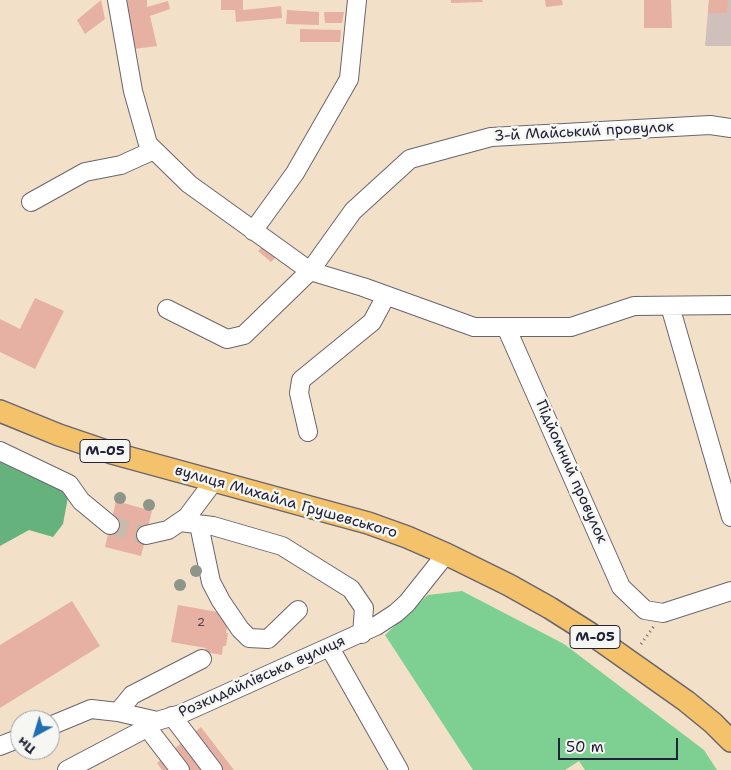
<!DOCTYPE html>
<meta charset="utf-8">
<style>
body{margin:0}
#map{position:relative;width:731px;height:770px;overflow:hidden;background:#f2e1c8;font-family:"Shantell Sans",sans-serif}
canvas{display:block}
.north{position:absolute;left:10px;top:710px;width:50px;height:50px;box-sizing:border-box;background:#f6f6f2;border:1px solid #a1a1a9;border-radius:50%;rotate:219deg;font-size:14px;font-weight:700;line-height:20px;text-align:center;color:#22223b}
.north::after{content:'';display:block;margin:auto;width:18px;height:22px;background:#1f6fb2;clip-path:polygon(50% 0,100% 100%,50% 72%,0 100%)}
.scale{position:absolute;left:558px;top:738px;width:120px;height:22px;box-sizing:border-box;border:2px solid #22223b;border-top:0;padding-left:6px;font-size:15px;line-height:18px;white-space:nowrap;color:#22223b;-webkit-text-stroke:4px #f6f6f2;paint-order:stroke}
</style>
<div id="map">
<canvas width="731" height="770"></canvas>
<div class="north">Пн</div>
<div class="scale">50 m</div>
</div>
<script>
const ctx = document.querySelector('canvas').getContext('2d');
ctx.lineJoin = 'round';
function paint(path, color) { ctx.fillStyle = color; ctx.fill(path, 'evenodd'); }
const poly = rows => new Path2D(rows.map(r => 'M' + r).join(''));
function stroke(path, color, width, dash) { ctx.strokeStyle = color; ctx.lineWidth = width; ctx.lineCap = dash ? 'butt' : 'round'; ctx.setLineDash(dash || []); ctx.stroke(path); }
function write(font, color, halo, rows, align = 'center') {
  ctx.font = font + ' "Shantell Sans",sans-serif'; ctx.lineWidth = 5; ctx.setLineDash([]); ctx.textBaseline = 'middle'; ctx.strokeStyle = halo; ctx.fillStyle = color; for (const [text, x, y, turn = 0] of rows) {
    ctx.save(); ctx.translate(x, y); ctx.rotate((+turn || 0) * Math.PI / 180); ctx.textAlign = isNaN(turn) ? turn : align; if (halo) ctx.strokeText(text, 0, 0); ctx.fillText(text, 0, 0); ctx.restore();
  }
}
const industrial = poly([
 [709,0,731,0,731,46,705,46]
]);
const green = poly([
 [462,591,564,644,704,750,717,770,585,770,579,761,565,770,473,770,385,635,428,595]
]);
const forest = poly([
 [0,455,68,486,68,497,63,524,53,537,29,530,0,546]
]);
const building = poly([
 [101,0,105,19,85,34,77,20],
 [127,0,147,0,147,7,168,1,170,9,150,16,157,46,134,49],
 [221,0,243,0,243,10,281,6,282,18,236,22,235,10,221,10],
 [451,0,482,0,483,2,451,3],
 [545,0,562,0,563,5,546,7],
 [644,0,671,0,672,28,644,28],
 [709,0,728,0,727,13,708,13],
 [287,10,319,12,319,25,286,24],
 [324,12,344,12,342,23,325,23],
 [300,29,341,30,340,42,300,42],
 [264,245,277,256,271,262,258,251],
 [35,298,64,311,35,369,0,352,0,319,20,329],
 [116,501,152,511,141,556,105,547],
 [72,601,100,646,0,708,0,645],
 [178,605,229,614,226,633,228,633,226,646,223,646,222,655,205,652,206,648,171,642],
 [201,727,234,770,162,770,157,763]
]);
const minorTunnel = poly([
 [110,525,146,535]
]);
const path = poly([
 [641,644,654,626]
]);
const minor = poly([
 [117,0,133,91,148,144,189,184,310,271,363,287,474,327,571,327,634,306,731,305],
 [31,202,85,172,121,165,154,150],
 [253,231,295,173,349,79,357,0],
 [670,306,731,517],
 [167,309,227,339,244,335,310,271,353,211,410,159,491,137,710,125,731,128],
 [506,327,621,587,645,610,663,613,731,591],
 [308,432,299,393,301,380,372,322,386,296],
 [0,451,69,484,81,501,110,525],
 [180,522,213,526,282,546,351,589,364,608,362,634],
 [199,525,211,582,221,601,240,629,249,638,268,639,298,610],
 [146,535,168,530,187,517,214,481],
 [330,648,399,770],
 [118,712,132,695,202,659],
 [172,716,213,770],
 [139,717,180,770],
 [50,726,91,709,118,712,157,721,181,714,376,626,396,613,407,603,446,554],
 [0,746,20,738],
 [67,770,141,731]
]);
const major = poly([
 [0,411,59,435,112,453,368,523,407,537,446,554,509,585,550,608,591,634,686,701,713,723,731,741]
]);
const trees = [
 [120,498],
 [149,505],
 [196,571],
 [180,585]
];
const numberNames = [
 ["2",201,623]
];
const shields = [
 [105,451,50],
 [595,637,50]
];
const shieldNames = [
 ["М-05",105,451],
 ["М-05",595,637]
];
const streetNames = [
 ["3-й Майський провулок",584,132,-3],
 ["Підйомний провулок",571,472,66],
 ["вулиця Михайла Грушевського",286,502,16],
 ["Розкидайлівська вулиця",262,677,-24]
];
paint(industrial, '#cfc0bb');
paint(green, '#7dcf92');
paint(forest, '#66b27c');
paint(building, '#e6b1a2');
stroke(minorTunnel, '#c8bbac', 18, [18, 9]);
stroke(minor, '#6b656c', 20);
stroke(major, '#6b656c', 24);
stroke(path, '#6b656c', 3, [1, 4]);
stroke(minor, '#fff', 18);
stroke(major, '#f4c26a', 21);
ctx.fillStyle = '#8e9589';
for (const [x, y] of trees) { ctx.beginPath(); ctx.arc(x, y, 6, 0, 2 * Math.PI); ctx.fill(); }
write('12px', '#534655', null, numberNames);
for (const [x, y, w] of shields) { const box = new Path2D(); box.roundRect(x - w / 2, y - 11.5, w, 23, 4); ctx.fillStyle = '#f6f6f2'; ctx.fill(box); stroke(box, '#22223b', 1); }
write('bold 14px', '#22223b', null, shieldNames);
write('15px', '#22223b', '#f6f6f2', streetNames);
</script>
